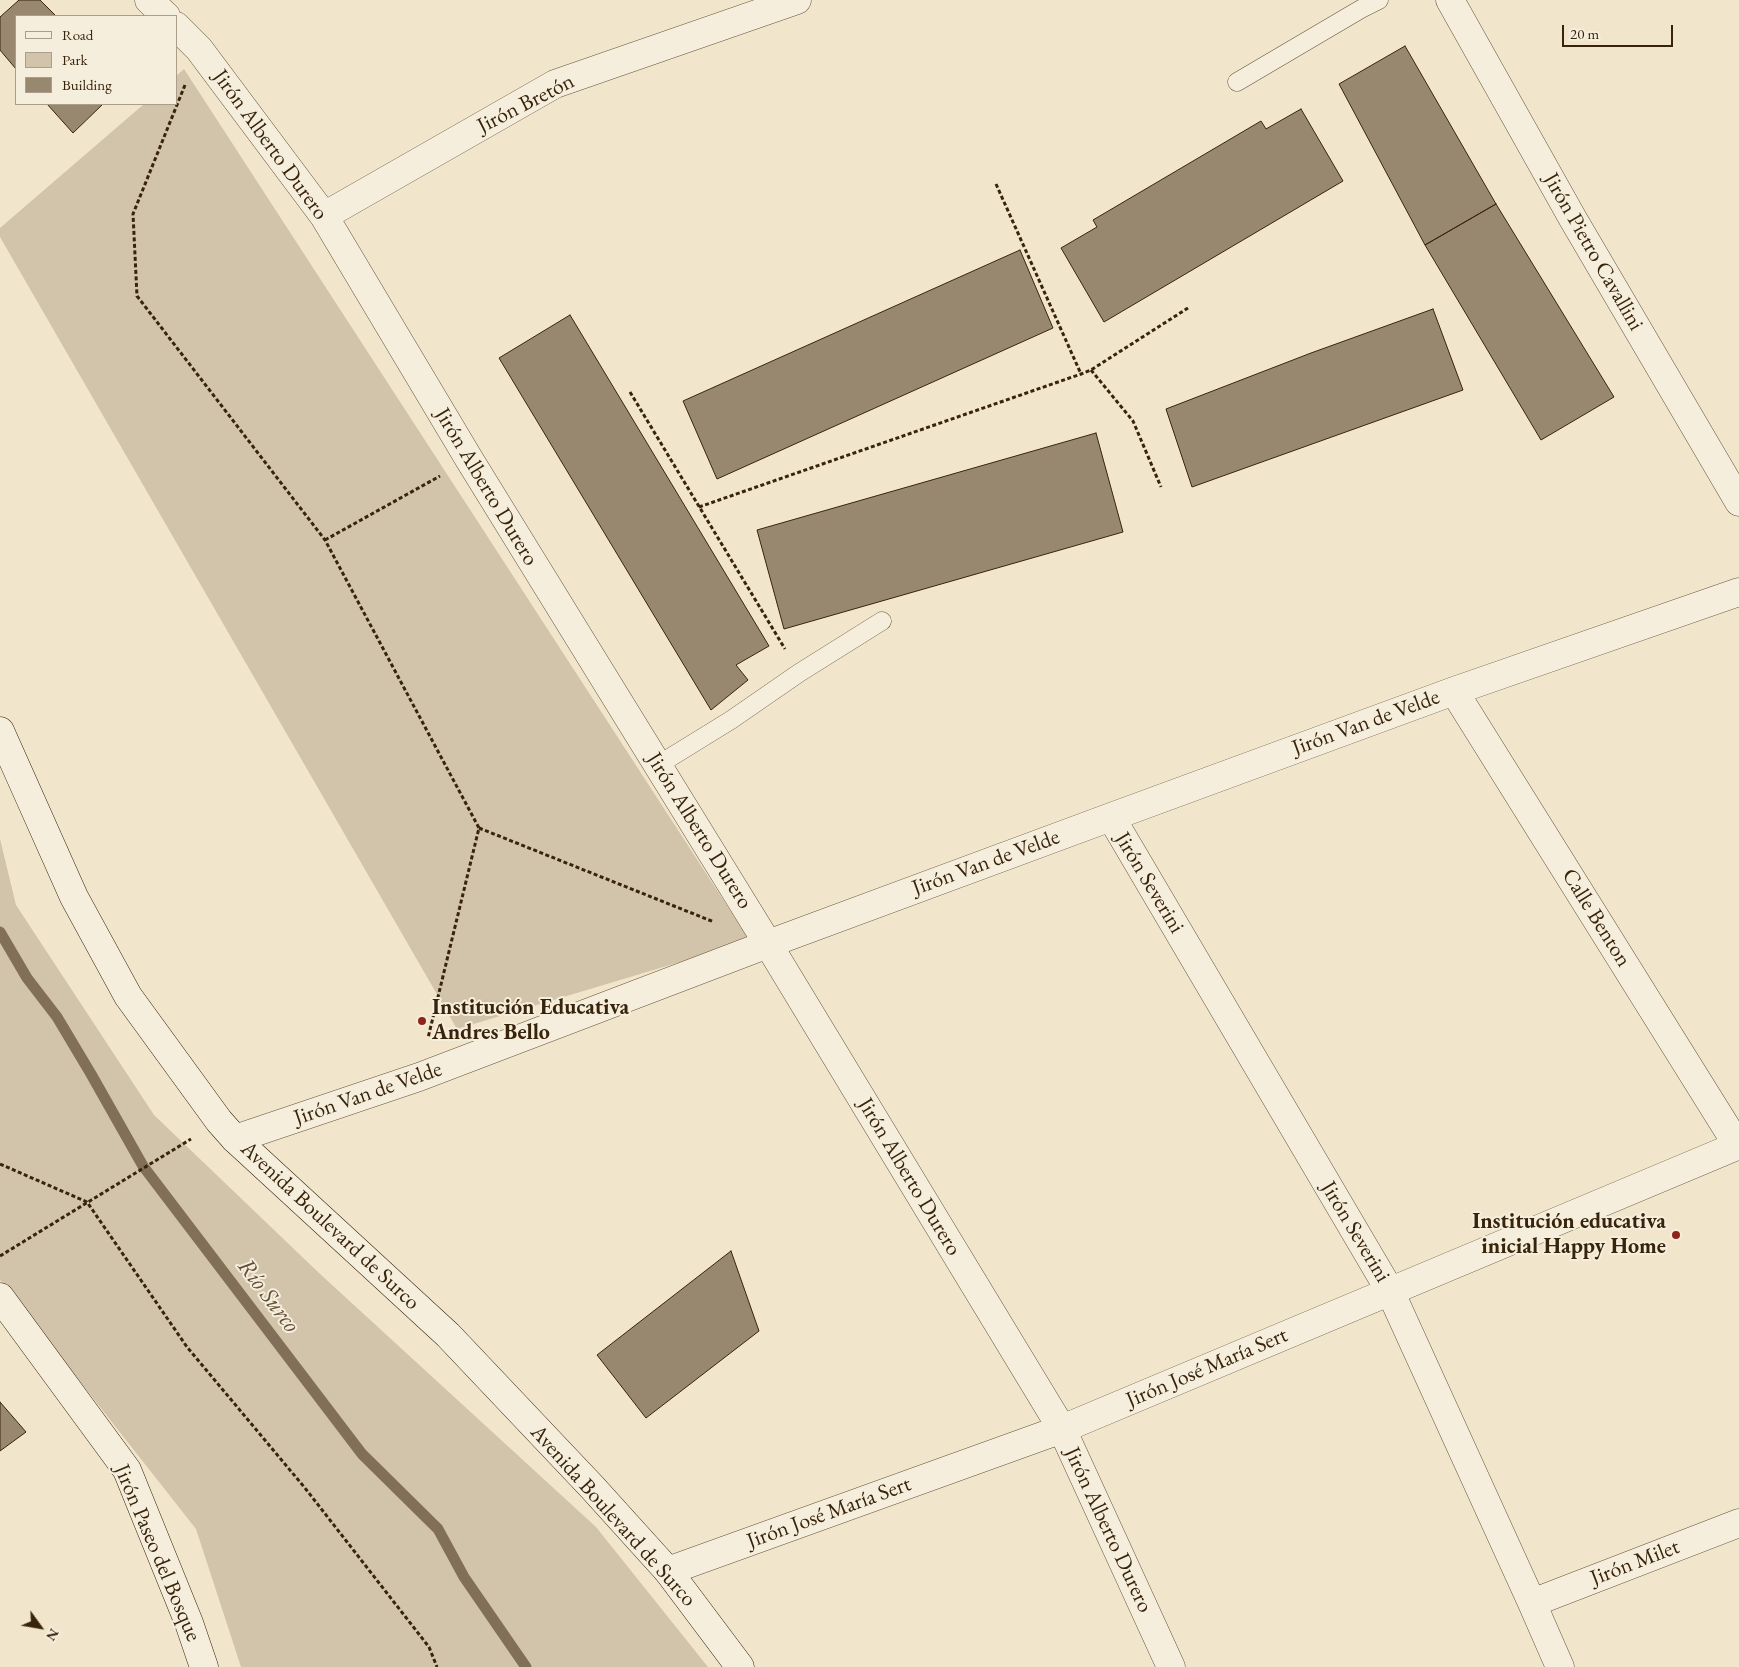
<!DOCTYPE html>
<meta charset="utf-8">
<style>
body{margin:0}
#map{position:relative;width:1739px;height:1667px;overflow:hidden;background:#f1e5cb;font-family:"EB Garamond",serif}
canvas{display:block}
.legend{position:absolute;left:15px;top:15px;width:162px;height:90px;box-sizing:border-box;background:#f6eedd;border:1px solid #aa9d89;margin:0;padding:6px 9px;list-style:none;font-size:15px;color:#38240b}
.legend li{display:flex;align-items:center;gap:10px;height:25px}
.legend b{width:25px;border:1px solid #aa9d89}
.north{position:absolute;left:15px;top:1602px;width:50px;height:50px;-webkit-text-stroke:4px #f6eedd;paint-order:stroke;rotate:122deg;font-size:14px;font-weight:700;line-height:20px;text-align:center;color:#38240b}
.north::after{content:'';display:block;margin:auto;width:18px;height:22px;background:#38240b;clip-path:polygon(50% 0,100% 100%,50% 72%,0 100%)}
.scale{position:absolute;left:1562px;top:25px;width:111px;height:22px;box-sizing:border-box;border:2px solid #38240b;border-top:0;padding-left:6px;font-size:15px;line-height:18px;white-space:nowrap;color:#38240b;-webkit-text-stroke:4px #f6eedd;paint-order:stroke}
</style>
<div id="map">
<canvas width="1739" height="1667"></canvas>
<ul class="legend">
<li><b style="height:6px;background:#f6eedd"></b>Road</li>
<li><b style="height:14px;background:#d2c4aa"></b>Park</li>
<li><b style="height:14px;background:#98886f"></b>Building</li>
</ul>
<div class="north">N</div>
<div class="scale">20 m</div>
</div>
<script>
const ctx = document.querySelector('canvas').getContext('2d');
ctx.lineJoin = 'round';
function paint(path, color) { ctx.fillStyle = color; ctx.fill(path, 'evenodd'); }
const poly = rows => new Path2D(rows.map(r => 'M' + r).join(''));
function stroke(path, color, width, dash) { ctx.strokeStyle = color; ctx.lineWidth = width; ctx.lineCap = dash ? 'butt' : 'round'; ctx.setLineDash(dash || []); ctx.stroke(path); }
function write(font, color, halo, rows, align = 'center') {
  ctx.font = font + ' "EB Garamond",serif'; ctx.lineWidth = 4; ctx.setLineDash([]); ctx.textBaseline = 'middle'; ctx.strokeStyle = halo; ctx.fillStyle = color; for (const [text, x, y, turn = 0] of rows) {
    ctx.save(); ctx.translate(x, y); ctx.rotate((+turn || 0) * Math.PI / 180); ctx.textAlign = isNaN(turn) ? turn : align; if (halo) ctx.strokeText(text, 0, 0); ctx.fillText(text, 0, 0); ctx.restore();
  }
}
const green = poly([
 [184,69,750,941,457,1029,0,237,0,228,144,104,176,104,176,76],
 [0,839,16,905,154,1115,319,1273,596,1527,708,1667,241,1667,196,1529,0,1280]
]);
const stream = poly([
 [0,932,27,978,57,1017,91,1074,143,1166,362,1454,438,1529,464,1577,526,1667]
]);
const building = poly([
 [19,0,40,0,56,16,16,16,16,69,0,50,0,17,19,0],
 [1405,46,1496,204,1425,245,1339,84,1405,46],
 [47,104,103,104,73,133,47,104],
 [1301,109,1343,181,1104,322,1061,248,1097,227,1093,220,1261,121,1266,129,1301,109],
 [1496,204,1614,397,1541,440,1425,245,1496,204],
 [1020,250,1053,328,717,479,683,401,1020,250],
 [1433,309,1463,390,1192,487,1166,409,1311,353,1433,309],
 [570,315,769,646,736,665,748,680,711,710,499,358,570,315],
 [1096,433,1123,532,784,629,757,530,1096,433],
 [731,1251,759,1331,646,1418,597,1355,731,1251],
 [0,1402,26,1432,0,1451,0,1402]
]);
const path = poly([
 [185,85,133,214,137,296,325,540,479,828,428,1038],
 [996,184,1081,374],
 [1091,370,1133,421,1161,487],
 [630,392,785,649],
 [699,507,1081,374,1091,370,1188,308],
 [325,540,440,476],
 [479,828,714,922],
 [0,1164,87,1202,187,1347,305,1488,429,1647,437,1667],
 [0,1256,191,1139]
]);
const lane = poly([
 [1237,82,1361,9,1379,0],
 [658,765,731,720,799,673,882,621]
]);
const street = poly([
 [149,0,166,16],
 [1450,0,1573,219,1739,502],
 [176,26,199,49,324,216,469,459,768,944,1062,1429,1171,1667],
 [324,216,555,84,797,0],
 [1454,691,1738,1146],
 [1111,817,1390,1291,1532,1603,1560,1667],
 [235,1139,419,1077,768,944,1111,817,1454,691,1739,592],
 [668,1571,1062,1429,1739,1145],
 [1532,1603,1739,1523]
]);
const secondary = poly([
 [0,731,74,897,128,996,219,1121,235,1139,448,1335,592,1487,668,1571,740,1667],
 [0,1297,127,1470,189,1623,204,1667]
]);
const markers = [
 [422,1021,5,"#8f2418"],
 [1676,1235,5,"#8f2418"]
];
const streetNames = [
 ["Jirón Bretón",526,104,-27],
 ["Jirón Alberto Durero",270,145,54],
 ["Jirón Pietro Cavallini",1593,252,60],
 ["Jirón Alberto Durero",486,487,59],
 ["Jirón Van de Velde",1366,723,-20],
 ["Jirón Alberto Durero",699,831,58],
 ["Jirón Van de Velde",986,863,-20],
 ["Jirón Severini",1149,883,59],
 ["Calle Benton",1596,918,58],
 ["Jirón Van de Velde",368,1094,-19],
 ["Jirón Alberto Durero",909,1177,59],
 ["Avenida Boulevard de Surco",330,1226,43],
 ["Jirón Severini",1355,1232,59],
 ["Jirón José María Sert",1207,1368,-23],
 ["Jirón José María Sert",829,1513,-20],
 ["Avenida Boulevard de Surco",613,1516,48],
 ["Jirón Alberto Durero",1108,1530,65],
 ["Jirón Paseo del Bosque",157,1553,67],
 ["Jirón Milet",1635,1563,-21]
];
const poiNames = [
 ["Institución Educativa",432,1008],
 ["Andres Bello",432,1033],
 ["Institución educativa",1666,1222,"right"],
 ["inicial Happy Home",1666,1247,"right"]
];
const waterNames = [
 ["Río Surco",268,1296,53]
];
paint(green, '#d2c4aa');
stroke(stream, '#817057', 11);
paint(building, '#98886f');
stroke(building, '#38240b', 1);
stroke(lane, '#66543b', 19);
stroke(street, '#66543b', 29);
stroke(secondary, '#38240b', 29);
stroke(path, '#38240b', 3, [4, 2.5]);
stroke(lane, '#f6eedd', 18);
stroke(street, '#f6eedd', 28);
stroke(secondary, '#f6eedd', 28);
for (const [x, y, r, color] of markers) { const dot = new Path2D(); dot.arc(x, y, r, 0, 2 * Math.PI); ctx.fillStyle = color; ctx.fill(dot); stroke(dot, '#f6eedd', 2); }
write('22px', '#38240b', '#f6eedd', streetNames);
write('bold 22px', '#38240b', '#f6eedd', poiNames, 'left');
write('italic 24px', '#635037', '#f6eedd', waterNames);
</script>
